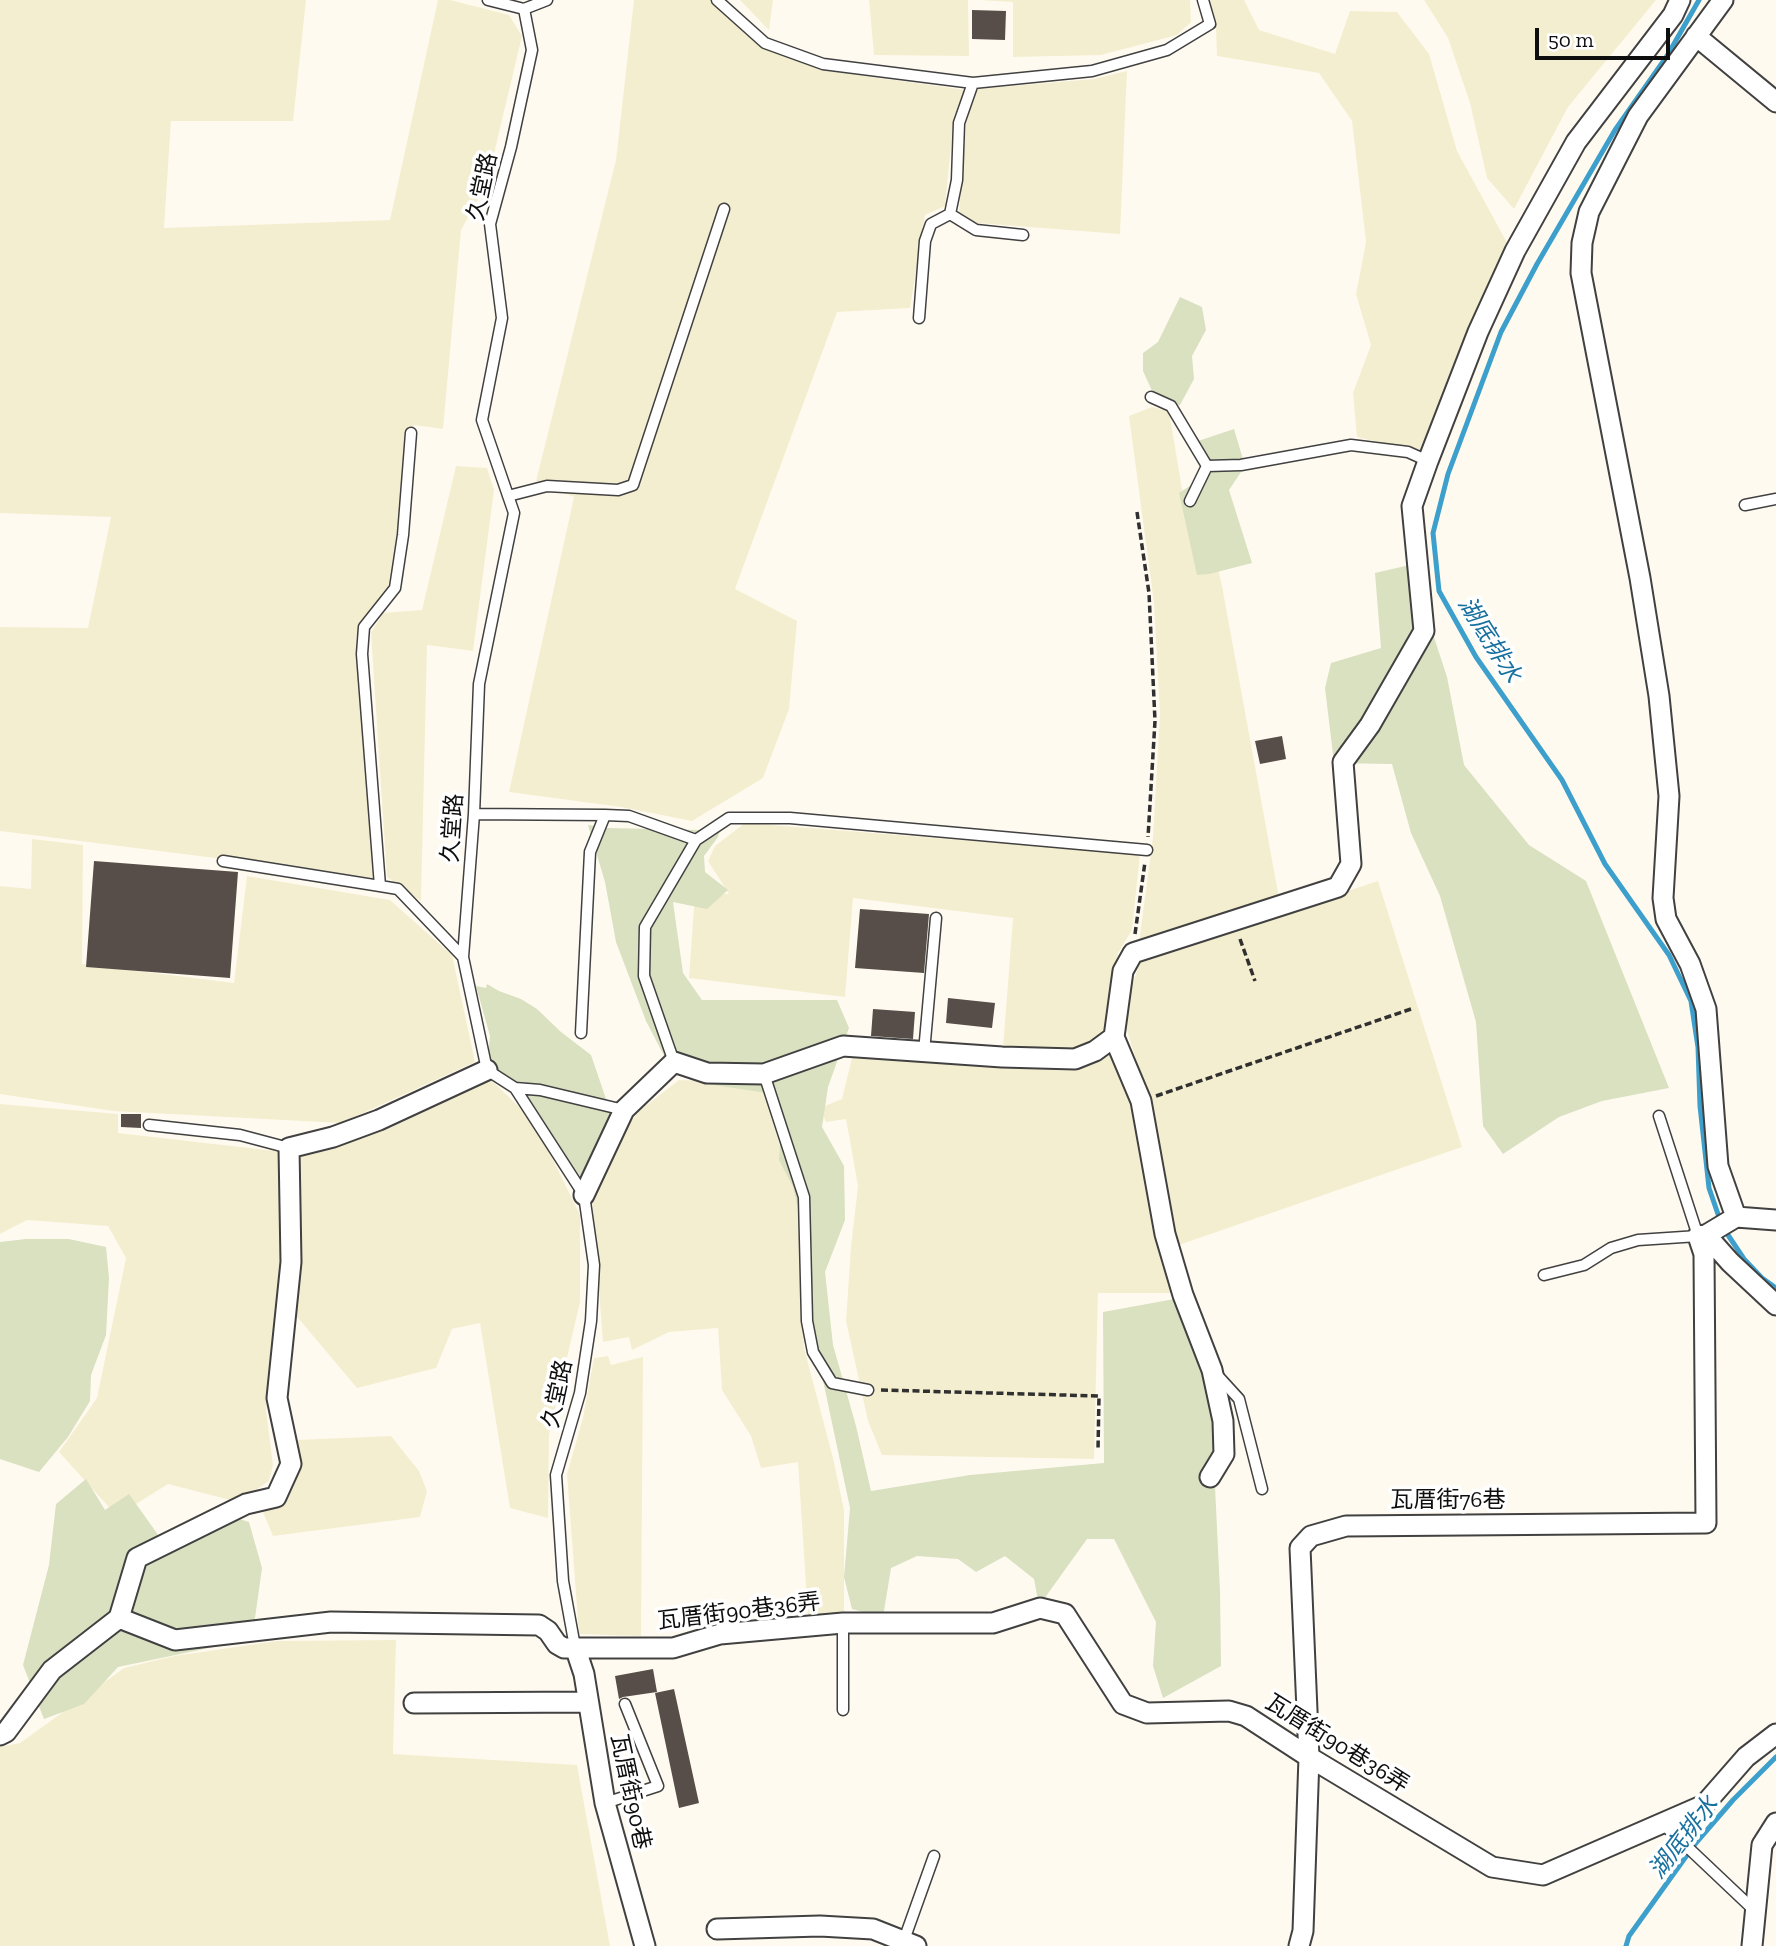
<!DOCTYPE html>
<meta charset="utf-8">
<style>
body{margin:0}
#map{position:relative;width:1776px;height:1946px;overflow:hidden;background:#fffaef;font-family:"Zilla Slab",serif}
canvas{display:block}
.scale{position:absolute;left:1535px;top:28px;width:135px;height:32px;box-sizing:border-box;border:4px solid #0e0e0e;border-top:0;padding-left:9px;font-size:21px;line-height:24px;white-space:nowrap;color:#0e0e0e;-webkit-text-stroke:5px #fff;paint-order:stroke}
</style>
<div id="map">
<canvas width="1776" height="1946"></canvas>
<div class="scale">50 m</div>
</div>
<script>
const ctx = document.querySelector('canvas').getContext('2d');
ctx.lineJoin = 'round';
function paint(path, color) { ctx.fillStyle = color; ctx.fill(path, 'evenodd'); }
const poly = rows => new Path2D(rows.map(r => 'M' + r).join(''));
function stroke(path, color, width, dash) { ctx.strokeStyle = color; ctx.lineWidth = width; ctx.lineCap = dash ? 'butt' : 'round'; ctx.setLineDash(dash || []); ctx.stroke(path); }
function write(font, color, halo, rows, align = 'center') {
  ctx.font = font + ' "Zilla Slab","Noto Sans TC",serif'; ctx.lineWidth = 7; ctx.setLineDash([]); ctx.textBaseline = 'middle'; ctx.strokeStyle = halo; ctx.fillStyle = color; for (const [text, x, y, turn = 0] of rows) {
    ctx.save(); ctx.translate(x, y); ctx.rotate((+turn || 0) * Math.PI / 180); ctx.textAlign = isNaN(turn) ? turn : align; if (halo) ctx.strokeText(text, 0, 0); ctx.fillText(text, 0, 0); ctx.restore();
  }
}
const farmland = poly([
 [0,0,306,0,293,121,171,121,164,228,390,220,438,0,450,0,509,15,522,36,487,183,461,230,443,429,414,425,388,588,356,637,375,878,0,831,0,627,88,628,111,517,0,513],
 [634,0,711,0,765,48,821,70,966,90,954,116,945,206,925,215,910,308,837,312,735,589,797,621,789,709,763,778,692,821,621,807,509,792,574,497,536,481,616,160],
 [740,0,773,0,769,30],
 [869,0,968,0,969,56,874,55],
 [979,0,1190,0,1191,22,1177,35,1101,55,1013,57,1013,2],
 [1208,0,1244,0,1259,30,1335,54,1350,11,1397,12,1429,54,1457,151,1511,250,1424,453,1357,437,1353,393,1371,345,1356,294,1366,242,1352,121,1319,73,1217,56,1216,29],
 [1424,0,1656,0,1568,107,1514,209,1487,178,1470,103,1448,38],
 [1127,71,1120,234,977,223,959,212,966,123,977,89,1094,79],
 [1152,407,1169,411,1184,501,1206,516,1222,586,1279,898,1139,943,1153,837,1160,714,1154,603,1129,416],
 [456,466,487,468,494,490,473,651,427,645,421,901,387,877,371,633,383,613,422,610],
 [745,823,1140,854,1132,930,1118,953,1105,1034,1072,1051,1003,1048,1013,918,853,898,845,997,689,978,695,894,729,894,708,861,715,846],
 [32,839,83,845,82,964,234,983,247,876,390,900,452,955,475,1062,341,1123,113,1111,0,1094,0,886,31,889],
 [1378,881,1462,1147,1176,1246,1145,1089,1125,1024,1129,993,1141,960],
 [1115,1050,1136,1107,1176,1293,1098,1293,1094,1459,882,1455,868,1421,846,1321,851,1247,858,1186,846,1119,826,1122,820,1108,842,1099,852,1058,1091,1063],
 [491,1080,534,1121,580,1215,580,1302,549,1435,548,1518,510,1508,480,1323,452,1329,436,1368,357,1388,293,1312,297,1157,336,1141,390,1128],
 [679,1080,760,1083,798,1202,804,1348,833,1458,844,1510,844,1613,808,1616,798,1462,761,1468,751,1436,722,1390,718,1328,669,1332,632,1350,629,1337,603,1342,592,1199,626,1129,639,1111],
 [0,1104,118,1114,118,1133,284,1152,282,1268,266,1410,273,1465,269,1481,238,1502,168,1484,117,1516,59,1452,97,1398,126,1258,108,1226,27,1220,0,1234],
 [608,1356,611,1365,643,1357,641,1636,579,1634,567,1474,583,1418,594,1358],
 [391,1436,419,1471,427,1491,420,1517,273,1536,262,1510,279,1499,299,1462,297,1440],
 [396,1640,393,1754,577,1765,610,1946,0,1946,0,1747,20,1743,124,1668,174,1656,277,1641]
]);
const cemetery = poly([
 [1180,297,1202,307,1206,330,1192,356,1194,379,1180,405,1165,405,1154,395,1143,371,1143,353,1158,342],
 [1234,429,1245,466,1229,490,1252,563,1209,574,1197,575,1179,493,1205,476,1192,443],
 [1427,561,1431,628,1447,677,1464,765,1529,845,1586,881,1669,1088,1602,1101,1559,1117,1503,1154,1483,1126,1476,1022,1440,896,1411,833,1392,764,1334,763,1325,688,1331,663,1381,648,1375,573],
 [724,817,718,837,704,856,705,872,728,890,707,909,673,902,683,973,702,1000,837,1000,849,1028,828,1087,822,1127,844,1166,845,1220,825,1272,833,1345,856,1426,871,1491,970,1475,1104,1463,1103,1312,1180,1298,1209,1361,1220,1591,1221,1666,1163,1698,1153,1666,1156,1622,1114,1539,1087,1539,1039,1606,1034,1579,1005,1556,976,1572,958,1559,917,1556,891,1568,883,1617,852,1609,844,1577,850,1508,821,1371,805,1312,799,1212,793,1187,779,1160,781,1132,767,1093,707,1084,673,1073,646,1021,616,942,605,882,588,825,607,828,702,830],
 [487,984,499,991,521,999,537,1009,561,1032,591,1055,618,1134,622,1137,602,1172,588,1187,515,1088,487,1070,490,1036,476,986,486,988],
 [26,1239,69,1239,106,1247,109,1278,106,1335,91,1375,90,1401,68,1437,39,1472,0,1459,0,1242],
 [86,1479,105,1510,129,1494,161,1539,216,1512,249,1522,262,1568,252,1639,118,1667,84,1704,44,1719,23,1665,49,1565,56,1504]
]);
const stream = poly([
 [1699,0,1667,56,1615,130,1537,264,1501,332,1448,474,1433,533,1439,591,1476,657,1562,780,1605,864,1669,955,1691,1001,1698,1047,1700,1106,1709,1188,1720,1220],
 [1724,1229,1744,1259,1762,1278,1776,1288],
 [1626,1946,1629,1936,1695,1844,1733,1800,1776,1757]
]);
const building = poly([
 [972,10,1006,11,1005,40,972,39],
 [1282,736,1286,759,1260,764,1255,741],
 [94,861,238,872,230,978,86,967],
 [860,909,929,914,924,973,855,968],
 [948,998,995,1003,992,1028,946,1023],
 [873,1009,915,1012,913,1039,871,1036],
 [121,1114,141,1114,141,1128,121,1127],
 [653,1669,657,1692,623,1697,619,1699,615,1676],
 [674,1689,699,1803,679,1808,655,1693]
]);
const path = poly([
 [1137,512,1149,593,1155,721,1148,837],
 [1135,934,1145,862],
 [1240,939,1255,981],
 [1156,1096,1411,1009],
 [881,1390,1099,1396,1098,1450]
]);
const lane = poly([
 [488,0,524,9],
 [547,0,524,9,532,50,511,147,490,224,502,318,482,420,514,513,479,684,474,814,463,957,487,1070,515,1088,584,1195,594,1265,591,1321,580,1393,556,1475,563,1581,575,1647],
 [717,0,765,43,823,64,973,83,1092,71,1167,50,1210,24,1203,0],
 [950,214,976,230,1023,235],
 [919,318,925,241,931,224,950,214,957,180,959,123,973,83],
 [1151,397,1171,406,1207,466,1241,465,1351,445,1408,452,1428,461],
 [508,496,547,486,618,490,633,485,724,209],
 [1190,501,1207,466],
 [1745,505,1776,499],
 [474,814,605,815],
 [223,861,380,886,362,654,364,627,395,588,403,535,411,433],
 [380,886,398,889,463,957],
 [581,1033,590,852,605,815,629,816,696,840,729,818,790,818,1147,850],
 [924,1052,936,918],
 [674,1062,644,976,645,927,696,840],
 [764,1074,804,1197,807,1321,813,1352,832,1383,868,1390],
 [515,1088,540,1090,624,1110],
 [149,1125,240,1135,289,1148],
 [1544,1275,1584,1265,1611,1248,1638,1240,1698,1236,1659,1116],
 [1218,1376,1239,1399,1262,1489],
 [843,1623,843,1710],
 [605,1803,658,1786,625,1704],
 [1662,1823,1755,1911],
 [904,1940,934,1856]
]);
const street = poly([
 [1723,0,1638,116,1589,212,1582,243,1581,273,1640,578,1659,696,1669,796,1663,898,1666,919,1690,964,1706,1009,1718,1166,1736,1217],
 [1696,36,1776,102],
 [1114,1037,1141,1101,1165,1234,1183,1295,1212,1370,1223,1421,1224,1454,1210,1477],
 [584,1195,624,1110,674,1062,707,1073,764,1074,843,1046,1002,1057,1075,1059,1095,1051,1114,1037,1123,971,1133,953,1338,887,1351,864,1343,762,1370,725,1424,631,1412,506,1428,461,1478,332,1515,251,1576,142,1673,15,1680,0],
 [1706,1235,1730,1262,1776,1305],
 [119,1618,175,1640,331,1622,539,1625,548,1631,557,1644,564,1648,673,1648,720,1634,843,1623,993,1623,1040,1608,1065,1614,1123,1704,1147,1713,1229,1711,1246,1716,1309,1757,1492,1867,1543,1875,1704,1805,1746,1757,1776,1734],
 [575,1647,584,1674,605,1803,645,1946],
 [414,1703,587,1702],
 [0,1735,6,1732,52,1670,119,1618,137,1558,246,1504,276,1497,291,1464,277,1398,291,1262,289,1148,333,1137,379,1120,487,1070],
 [717,1929,820,1926,873,1929,916,1946],
 [1299,1946,1303,1931,1309,1757,1300,1548,1311,1536,1346,1526,1706,1523,1704,1254,1698,1236,1706,1235,1736,1217,1776,1220],
 [1752,1946,1762,1845,1776,1823]
]);
const streetNames = [
 ["久堂路",483,187,-78],
 ["久堂路",453,828,-86],
 ["久堂路",558,1394,-78],
 ["瓦厝街76巷",1448,1500],
 ["瓦厝街90巷36弄",739,1612,-7],
 ["瓦厝街90巷36弄",1337,1744,32],
 ["瓦厝街90巷",630,1792,78]
];
const waterNames = [
 ["湖底排水",1489,640,58],
 ["湖底排水",1684,1838,-52]
];
paint(farmland, '#f4eed0');
paint(cemetery, '#d9e1c1');
stroke(stream, '#3d9fcc', 5);
paint(building, '#574e4a');
stroke(lane, '#414141', 13);
stroke(street, '#414141', 23);
stroke(path, '#303030', 3.5, [7, 3.5]);
stroke(lane, '#fff', 10);
stroke(street, '#fff', 19);
write('23px', '#0e0e0e', '#fff', streetNames);
write('italic 24px', '#18709f', '#fff', waterNames);
</script>
